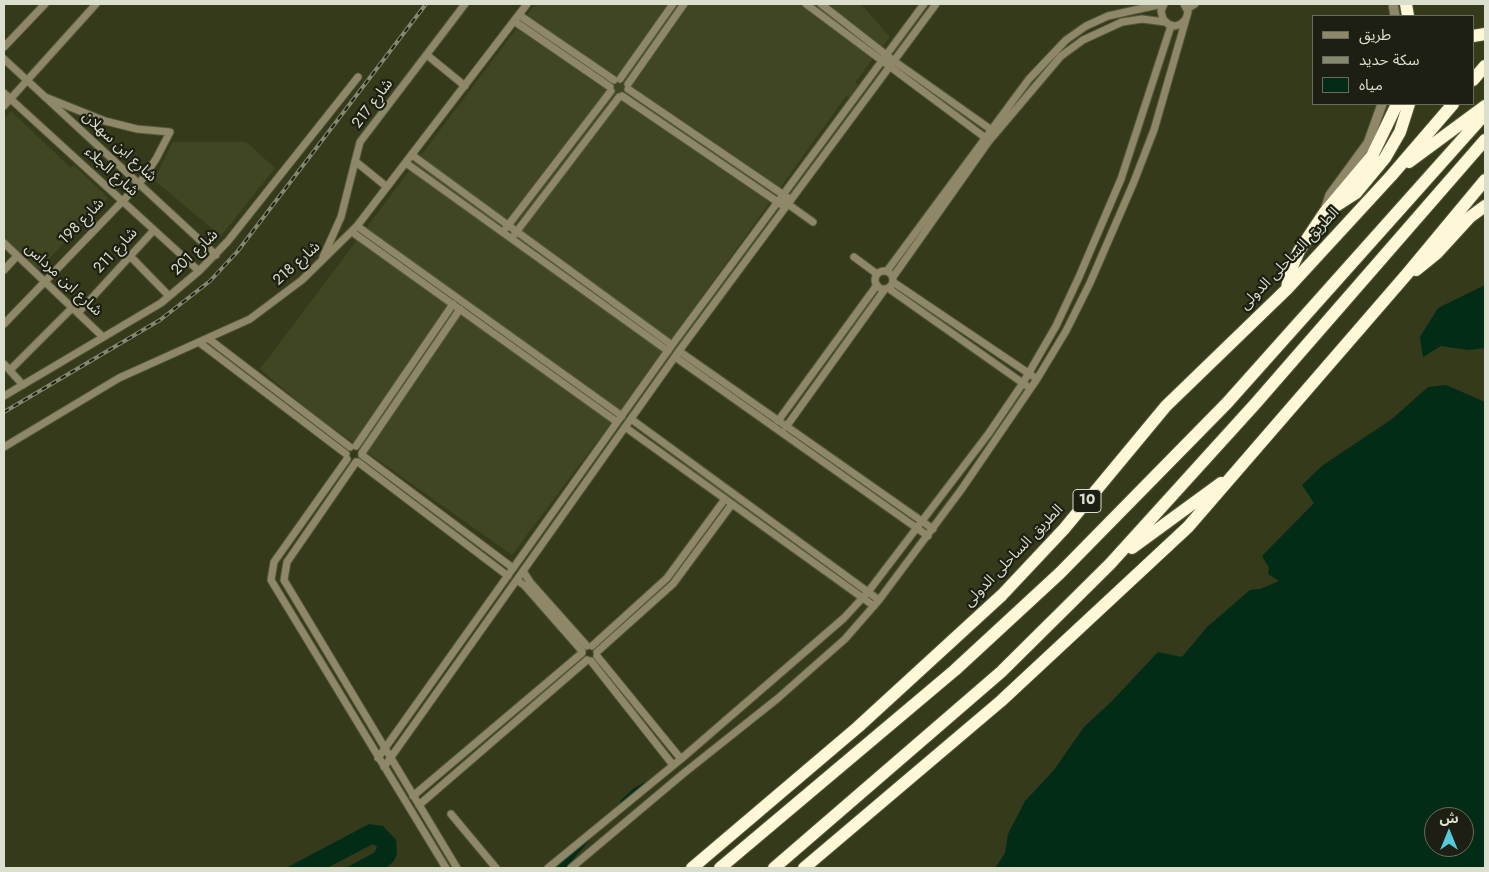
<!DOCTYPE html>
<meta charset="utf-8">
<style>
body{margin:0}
#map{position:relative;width:1489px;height:872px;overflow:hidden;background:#353a1b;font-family:Jost,"Noto Sans Arabic",sans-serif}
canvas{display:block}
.frame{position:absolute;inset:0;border:5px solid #dbdfcd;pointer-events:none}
.legend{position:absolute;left:1312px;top:15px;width:162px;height:90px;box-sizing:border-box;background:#1d1f12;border:1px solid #696c5d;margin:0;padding:6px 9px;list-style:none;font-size:15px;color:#dbdfcd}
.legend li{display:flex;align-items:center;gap:10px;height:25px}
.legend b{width:25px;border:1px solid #696c5d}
.north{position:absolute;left:1424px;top:807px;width:50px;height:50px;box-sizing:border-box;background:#1d1f12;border:1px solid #696c5d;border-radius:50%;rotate:0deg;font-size:14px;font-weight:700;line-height:20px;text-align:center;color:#dbdfcd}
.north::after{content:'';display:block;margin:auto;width:18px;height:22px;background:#55cadf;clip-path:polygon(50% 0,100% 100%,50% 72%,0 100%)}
</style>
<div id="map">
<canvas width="1489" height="872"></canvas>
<div class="frame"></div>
<ul class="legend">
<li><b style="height:6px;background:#8e8768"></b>طريق</li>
<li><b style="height:6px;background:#83886f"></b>سكة حديد</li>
<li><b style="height:14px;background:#032c16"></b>مياه</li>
</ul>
<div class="north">ش</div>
</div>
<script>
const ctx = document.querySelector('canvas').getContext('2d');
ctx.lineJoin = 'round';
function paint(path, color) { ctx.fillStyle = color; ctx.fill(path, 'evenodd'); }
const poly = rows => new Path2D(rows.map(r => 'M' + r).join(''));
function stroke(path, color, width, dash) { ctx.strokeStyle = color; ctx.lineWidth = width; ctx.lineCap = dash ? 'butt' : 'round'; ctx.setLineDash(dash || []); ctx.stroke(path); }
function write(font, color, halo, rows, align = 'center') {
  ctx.font = font + ' Jost,"Noto Sans Arabic",sans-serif'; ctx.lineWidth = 4.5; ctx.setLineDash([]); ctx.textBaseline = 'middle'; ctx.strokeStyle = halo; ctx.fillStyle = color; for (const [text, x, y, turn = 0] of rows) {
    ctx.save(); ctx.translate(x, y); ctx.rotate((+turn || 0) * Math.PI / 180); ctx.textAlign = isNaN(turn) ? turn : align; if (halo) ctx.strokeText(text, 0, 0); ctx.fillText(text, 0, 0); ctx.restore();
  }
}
const built = poly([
 [535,4,861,4,890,37,855,82,858,85,849,98,846,96,620,411,512,555,313,414,260,369],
 [11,111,71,168,74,165,108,198,38,270,4,238,4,118],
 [173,142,246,142,275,168,221,236,154,180]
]);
const water = poly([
 [1485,285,1485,348,1469,350,1441,346,1423,357,1420,337,1438,308],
 [1446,385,1485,402,1485,868,995,868,1005,853,1008,834,1025,801,1054,770,1084,727,1112,701,1158,652,1182,657,1207,627,1250,590,1260,589,1279,581,1268,574,1269,568,1262,556,1314,503,1302,485,1323,465,1392,419,1428,387],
 [1434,817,1464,817,1464,847,1434,847],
 [369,824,383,826,396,840,397,854,394,861,386,868,346,868,375,852,377,847,373,844,327,868,286,868]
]);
const canal = poly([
 [624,802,636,791,645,786],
 [561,868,586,839]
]);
const minor = poly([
 [806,4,987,139],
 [821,4,894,61,993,131],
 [1164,4,1161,11,1163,19,1168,24,1175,26,1181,24,1186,19,1188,12,1184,4],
 [1187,9,1195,4],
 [519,15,614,80],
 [514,21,610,87],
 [4,47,45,4],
 [427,55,465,86],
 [4,59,216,255],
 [620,79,673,4],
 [628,84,684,4],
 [628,89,791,200],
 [4,93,199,271],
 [622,96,785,207],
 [4,106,96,4],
 [412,155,672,345],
 [355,161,387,187],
 [406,163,668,351],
 [785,202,813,222],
 [357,226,622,416],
 [506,228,611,91],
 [352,232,617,422],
 [514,235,619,97],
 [4,243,103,337],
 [130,256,169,296],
 [323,257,341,217,360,142,465,4],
 [854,257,877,274],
 [4,270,17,256],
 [887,271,1029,79,1066,40,1086,26,1108,16,1162,4],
 '875 280a9 9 0 1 1 18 0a9 9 0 1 1-18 0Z',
 [893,277,989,141,1061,56,1083,40,1122,22,1142,19,1165,22],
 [893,282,1037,379],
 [888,288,1027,386],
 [78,313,154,230],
 [4,324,139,184,156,159,170,132,137,129,105,121,45,97],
 [209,339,350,447],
 [200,343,346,454],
 [679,351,933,529],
 [675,357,928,536],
 [4,364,23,385],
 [10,370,72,308],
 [4,396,161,303,199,271,228,241,358,77],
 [631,419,879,600],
 [778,421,877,285],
 [625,427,874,606],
 [786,427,885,289],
 [356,446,453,304],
 [4,447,119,378,250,319,302,280,357,226,527,4],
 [362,453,460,309],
 [362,455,513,568],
 [347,459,274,562,271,580,446,868],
 [356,462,287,562,284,580,457,868],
 [358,462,508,576],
 [523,571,530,582,587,646],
 [517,580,525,586,582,651],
 [592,646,667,578,725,499],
 [597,652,673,584,732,504],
 [597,656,681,759],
 [591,661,673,765],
 [378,758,672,345,924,4],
 [384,767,679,351,936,4],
 [413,796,582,653],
 [419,805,587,660],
 [451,814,496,868],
 [548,868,681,759,844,618,868,592,989,433,1023,383,1056,326,1079,277,1121,179,1171,26],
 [571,868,684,773,777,699,845,639,879,600,961,490,1037,379,1066,331,1090,283,1133,184,1154,130,1186,19]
]);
const tertiary = poly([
 [1393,4,1395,16],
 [1325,210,1330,195,1368,143,1382,104]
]);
const motorway = poly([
 [1406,4,1408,16],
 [1473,36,1485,34],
 [1473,80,1485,66],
 [1409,162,1485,106],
 [1331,209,1356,193,1385,158,1400,132,1409,104],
 [1416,270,1437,253,1470,217,1485,206],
 [1287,288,1291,269,1299,251,1325,212,1372,156,1397,104],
 [1132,548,1221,483],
 [692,868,858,727,1002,595,1064,529,1166,406,1287,289,1391,176,1453,104],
 [720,868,955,670,1060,573,1227,403,1485,114],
 [774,868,1001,672,1110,564,1256,403,1485,140],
 [804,868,1001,701,1188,527,1407,274,1485,180]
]);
const rail = poly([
 [4,412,160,320,210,281,237,252,426,4]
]);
const shields = [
 [1087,501,28]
];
const shieldNames = [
 ["10",1087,501]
];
const streetNames = [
 ["شارع 217",373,104,-53],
 ["شارع ابن سهلان",119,147,43],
 ["شارع الجلاء",111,172,42],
 ["شارع 198",82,222,-46],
 ["شارع 211",116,251,-47],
 ["شارع 201",195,253,-44],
 ["الطريق الساحلى الدولى",1290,259,-46],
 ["شارع 218",297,264,-42],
 ["شارع ابن مرداس",63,280,43],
 ["الطريق الساحلى الدولى",1014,556,-46]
];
paint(built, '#404622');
paint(water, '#032c16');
stroke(canal, '#032c16', 7);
stroke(minor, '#53583b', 9);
stroke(tertiary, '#53583b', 11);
stroke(motorway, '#53583b', 14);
stroke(minor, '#8e8768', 7);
stroke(tertiary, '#8e8768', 9);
stroke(motorway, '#fef8d9', 12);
stroke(rail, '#83886f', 4);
stroke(rail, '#1d1f12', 2, [5.5]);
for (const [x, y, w] of shields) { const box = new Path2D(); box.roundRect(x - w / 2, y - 11.5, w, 23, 4); ctx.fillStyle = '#1d1f12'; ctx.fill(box); stroke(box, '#dbdfcd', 1); }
write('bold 14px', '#dbdfcd', null, shieldNames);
write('15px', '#dbdfcd', '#1d1f12', streetNames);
</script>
